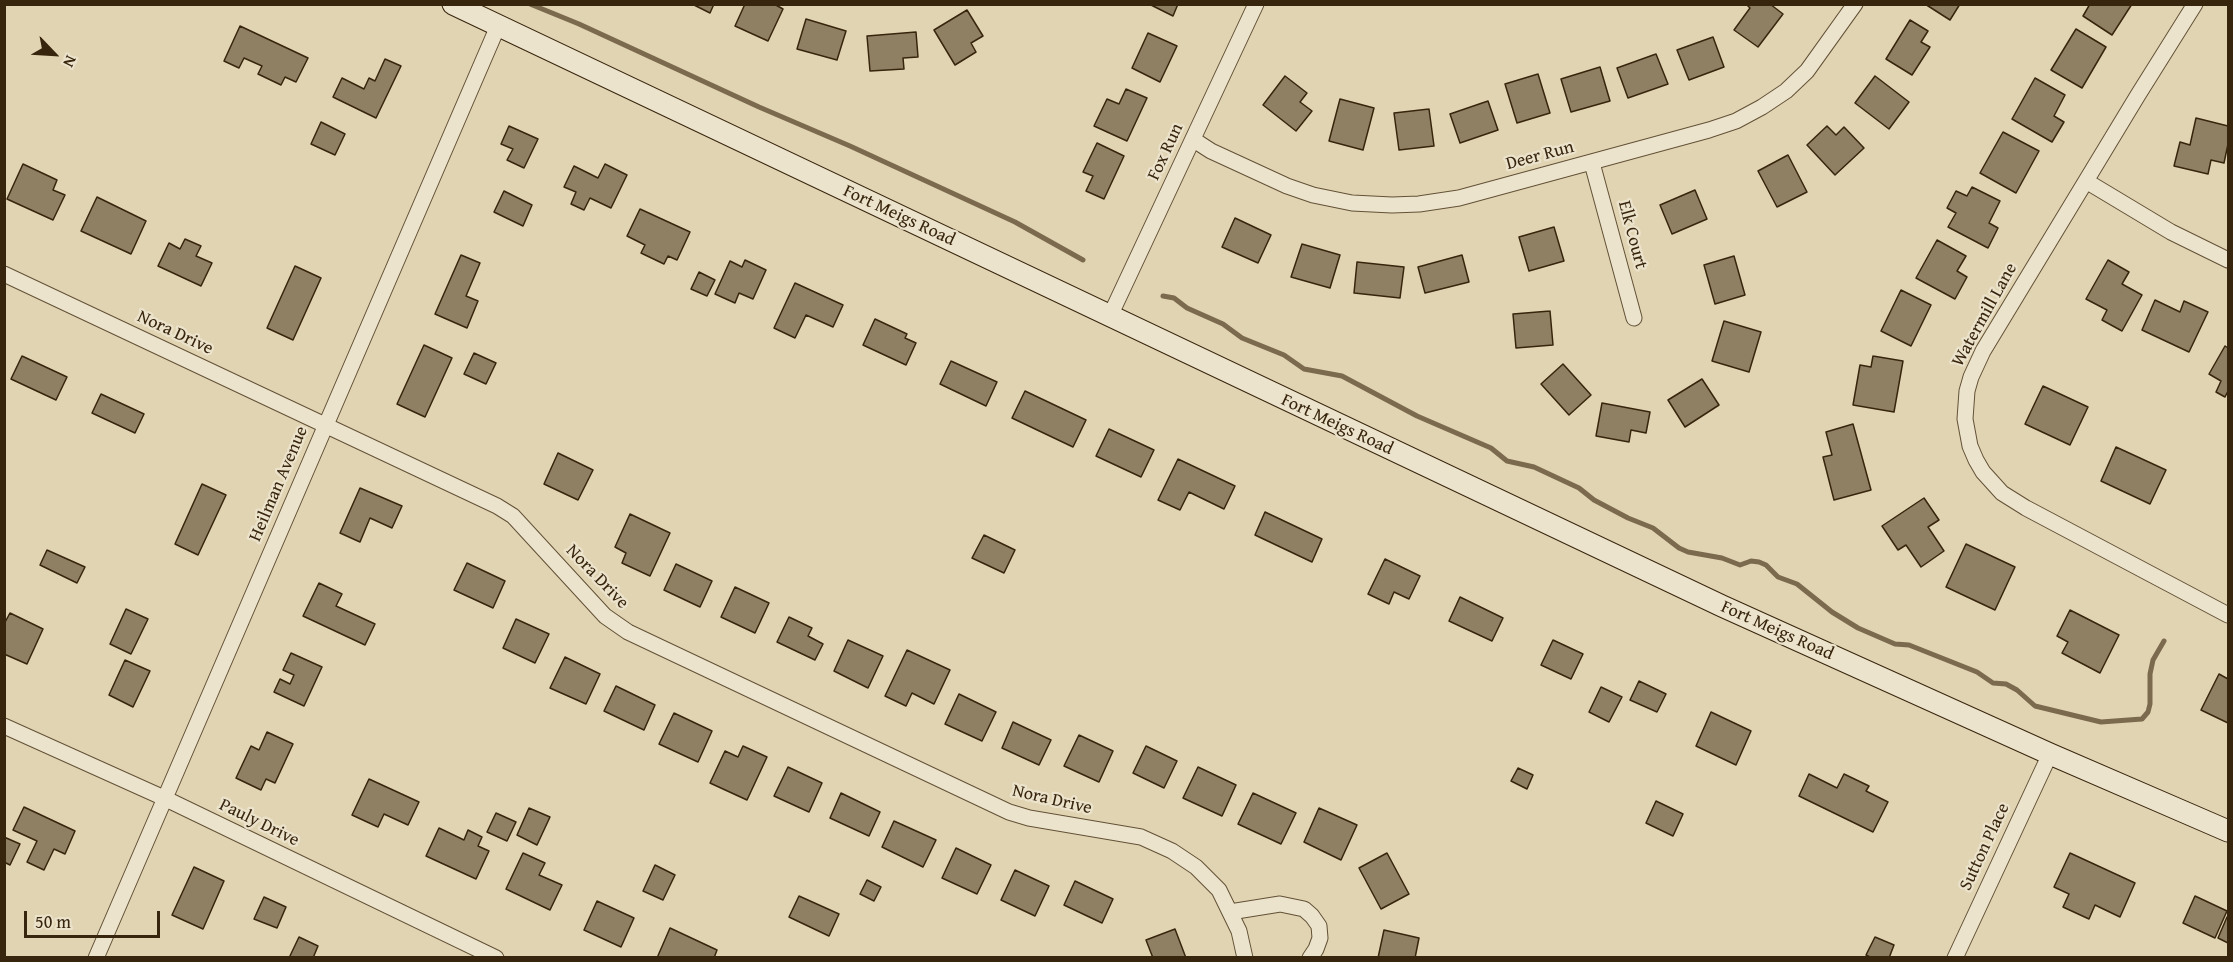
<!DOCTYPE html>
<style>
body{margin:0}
#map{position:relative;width:2233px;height:962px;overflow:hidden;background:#e1d4b2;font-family:"Gentium Book Plus",serif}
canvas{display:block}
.frame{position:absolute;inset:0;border:6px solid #38250d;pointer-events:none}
.north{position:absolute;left:24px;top:24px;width:60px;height:60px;-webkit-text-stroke:4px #ece3cd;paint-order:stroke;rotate:115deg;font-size:16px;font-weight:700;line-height:24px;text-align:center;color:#38250d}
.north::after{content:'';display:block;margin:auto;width:21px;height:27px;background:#38250d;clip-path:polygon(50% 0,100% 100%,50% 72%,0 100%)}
.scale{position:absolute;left:24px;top:911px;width:136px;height:27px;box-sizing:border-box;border:3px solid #38250d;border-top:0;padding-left:8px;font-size:18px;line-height:21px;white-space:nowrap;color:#38250d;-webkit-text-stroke:4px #ece3cd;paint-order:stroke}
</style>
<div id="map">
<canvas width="2233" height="962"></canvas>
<div class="frame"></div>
<div class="north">N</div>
<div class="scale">50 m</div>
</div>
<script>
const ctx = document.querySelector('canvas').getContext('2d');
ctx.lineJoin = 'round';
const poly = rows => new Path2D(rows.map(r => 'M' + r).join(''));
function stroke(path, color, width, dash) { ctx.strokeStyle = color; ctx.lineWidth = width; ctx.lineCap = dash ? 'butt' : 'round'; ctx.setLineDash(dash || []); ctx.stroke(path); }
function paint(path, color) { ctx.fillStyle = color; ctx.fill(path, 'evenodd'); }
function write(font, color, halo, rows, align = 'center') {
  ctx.font = font + ' "Gentium Book Plus",serif'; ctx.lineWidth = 4.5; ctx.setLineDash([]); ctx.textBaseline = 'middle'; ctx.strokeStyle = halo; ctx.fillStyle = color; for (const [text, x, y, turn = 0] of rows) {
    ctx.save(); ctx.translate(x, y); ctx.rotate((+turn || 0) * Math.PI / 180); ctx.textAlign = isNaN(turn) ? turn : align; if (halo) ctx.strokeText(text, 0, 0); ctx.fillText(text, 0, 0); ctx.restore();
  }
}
const stream = poly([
 [530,4,579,24,759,107,850,146,1015,222,1083,260],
 [1163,296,1174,298,1187,308,1223,324,1242,338,1284,355,1304,369,1342,376,1417,416,1491,448,1507,461,1534,467,1579,488,1594,500,1628,518,1653,528,1679,548,1688,552,1722,558,1740,565,1751,561,1759,562,1766,565,1778,577,1797,584,1832,612,1858,628,1895,644,1909,645,1977,672,1993,683,2006,684,2017,690,2035,706,2101,722,2142,719,2148,712,2150,704,2150,674,2153,660,2164,641]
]);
const building = poly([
 [692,4,714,4,710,13,692,4],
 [745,4,774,4,783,9,768,41,735,26,745,4],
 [1149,4,1178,4,1173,16,1149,4],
 [1746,4,1770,4,1783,14,1758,47,1734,30,1750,8,1746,4],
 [1925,4,1960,4,1950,20,1925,4],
 [2090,4,2132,4,2112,35,2083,16,2090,4],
 [967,10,983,36,971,43,976,52,955,65,934,30,967,10],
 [806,19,846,31,837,60,797,49,806,19],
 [1910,20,1928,31,1921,42,1930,47,1912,75,1886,59,1910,20],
 [240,26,308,58,296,82,285,77,281,85,258,74,262,66,244,58,239,68,224,61,240,26],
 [2076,29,2106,47,2082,88,2051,70,2076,29],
 [916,32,918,57,903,58,904,69,870,71,867,36,916,32],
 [1148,33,1177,46,1160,82,1132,68,1148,33],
 [1713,37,1724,67,1689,80,1677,50,1713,37],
 [1656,54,1668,84,1628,98,1617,68,1656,54],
 [385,59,401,66,376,118,333,97,342,78,364,89,369,78,375,81,385,59],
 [1600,67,1610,101,1571,112,1561,79,1600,67],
 [1538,74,1550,113,1517,123,1505,84,1538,74],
 [1285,76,1307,93,1300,102,1312,111,1296,131,1263,105,1285,76],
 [1875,76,1909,102,1889,129,1855,103,1875,76],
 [2035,78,2065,95,2054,116,2064,122,2052,142,2012,119,2035,78],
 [1126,89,1147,98,1127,141,1094,126,1107,99,1119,104,1126,89],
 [1340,99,1374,108,1363,150,1329,141,1340,99],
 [1488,101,1498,130,1460,143,1450,114,1488,101],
 [1429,109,1434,146,1399,150,1394,113,1429,109],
 [2196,118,2228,126,2228,144,2224,163,2211,160,2208,174,2174,166,2180,142,2190,145,2196,118],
 [321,122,345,134,335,155,311,144,321,122],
 [509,126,538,139,524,168,507,160,513,149,501,144,509,126],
 [1827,126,1836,135,1844,127,1864,148,1835,175,1807,145,1827,126],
 [2003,132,2039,151,2016,193,1980,173,2003,132],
 [1097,143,1124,156,1104,199,1086,191,1093,176,1083,172,1097,143],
 [1788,155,1807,192,1777,207,1758,171,1788,155],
 [23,164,57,180,53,190,65,195,53,220,7,199,23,164],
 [605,164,627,175,611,208,590,198,584,210,571,204,576,192,564,187,574,166,598,178,605,164],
 [1972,187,2000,201,1989,223,1998,228,1988,248,1948,227,1956,213,1947,208,1956,191,1967,196,1972,187],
 [1695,190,1707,219,1672,234,1660,205,1695,190],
 [504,191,532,205,523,226,494,212,504,191],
 [97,197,146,221,131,254,81,231,97,197],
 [640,209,690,232,677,260,668,256,664,264,641,253,645,245,627,236,640,209],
 [1235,218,1271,235,1258,263,1222,247,1235,218],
 [1554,227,1564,261,1529,271,1519,237,1554,227],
 [185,239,201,246,196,256,212,263,201,286,158,266,169,243,180,249,185,239],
 [1937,240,1966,256,1957,271,1967,277,1955,299,1916,278,1937,240],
 [1302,244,1340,255,1330,288,1291,277,1302,244],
 [461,255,480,263,466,296,478,301,467,328,435,314,461,255],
 [1462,255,1469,282,1425,293,1418,267,1462,255],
 [1734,256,1745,295,1715,304,1704,265,1734,256],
 [745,260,766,270,753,299,739,293,735,303,715,294,730,261,742,267,745,260],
 [2108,260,2129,272,2122,284,2142,295,2122,331,2102,320,2107,310,2086,299,2108,260],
 [1357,262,1404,267,1400,298,1354,293,1357,262],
 [295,266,321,278,293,340,267,328,295,266],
 [699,272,715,280,707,296,691,289,699,272],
 [795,283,843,305,833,327,806,315,795,338,774,328,795,283],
 [1901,290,1931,305,1911,346,1881,331,1901,290],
 [2155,300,2180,312,2184,301,2208,312,2189,352,2142,330,2155,300],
 [1550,311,1553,345,1516,348,1513,314,1550,311],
 [875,319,907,334,905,338,916,343,906,365,863,345,875,319],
 [1724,321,1761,332,1749,372,1712,361,1724,321],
 [424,345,452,358,425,417,397,404,424,345],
 [2225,346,2228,348,2228,391,2225,397,2216,392,2221,381,2209,374,2225,346],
 [474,353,496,363,486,384,464,374,474,353],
 [22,356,67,377,56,400,11,379,22,356],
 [1873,356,1903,361,1894,412,1853,405,1860,365,1871,367,1873,356],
 [951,361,997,382,986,406,940,384,951,361],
 [1563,364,1591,395,1569,415,1541,384,1563,364],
 [1702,379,1719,405,1685,427,1668,400,1702,379],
 [2043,386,2088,407,2070,445,2025,424,2043,386],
 [1025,391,1086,420,1073,447,1012,418,1025,391],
 [101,394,144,414,135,433,92,413,101,394],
 [1602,403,1650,412,1646,433,1631,430,1629,442,1596,436,1602,403],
 [1853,424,1871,490,1834,500,1823,457,1832,455,1826,432,1853,424],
 [1109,429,1154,450,1141,477,1096,456,1109,429],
 [2116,447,2166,470,2150,504,2101,481,2116,447],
 [558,453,593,470,578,500,544,484,558,453],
 [1178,459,1235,486,1224,509,1189,492,1180,510,1158,500,1178,459],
 [202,484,226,495,198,555,175,544,202,484],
 [360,488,402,506,392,528,370,518,360,542,340,533,360,488],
 [1924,498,1939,520,1928,527,1944,551,1921,567,1906,545,1898,550,1882,526,1924,498],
 [1265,512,1322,539,1312,562,1255,535,1265,512],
 [630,514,670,533,650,576,622,563,626,553,615,547,630,514],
 [984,535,1015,550,1004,573,972,558,984,535],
 [1966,544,2015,567,1995,610,1946,587,1966,544],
 [47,550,85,567,77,583,40,565,47,550],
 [1385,559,1420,576,1409,599,1394,592,1389,604,1368,594,1385,559],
 [467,563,505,581,493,608,454,590,467,563],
 [676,564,712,581,700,607,664,590,676,564],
 [319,583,342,594,336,606,375,624,365,645,303,616,319,583],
 [735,587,769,603,755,633,721,617,735,587],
 [1460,597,1503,618,1492,641,1449,621,1460,597],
 [126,609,148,619,131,654,110,644,126,609],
 [2070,610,2119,635,2100,673,2062,653,2068,642,2057,636,2070,610],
 [10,613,43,629,27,664,4,654,4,624,10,613],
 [789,617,812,628,808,636,823,644,815,660,777,642,789,617],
 [516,619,549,634,535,663,503,648,516,619],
 [848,640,883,656,868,688,834,671,848,640],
 [1553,640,1583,654,1571,679,1541,665,1553,640],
 [907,650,950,670,934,704,912,693,906,706,885,696,907,650],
 [291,653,322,667,304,706,274,692,280,679,290,684,294,675,283,670,291,653],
 [565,657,600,674,586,704,550,688,565,657],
 [125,660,150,671,133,707,109,695,125,660],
 [2219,674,2228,679,2228,723,2201,710,2219,674],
 [1639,681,1666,694,1657,712,1630,700,1639,681],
 [616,686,655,705,644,730,604,711,616,686],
 [1601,687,1622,697,1609,722,1589,712,1601,687],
 [959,694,996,712,982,741,945,724,959,694],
 [1711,712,1751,731,1736,765,1696,746,1711,712],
 [674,713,712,731,698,762,659,744,674,713],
 [1013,722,1051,740,1039,765,1002,748,1013,722],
 [267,732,293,744,275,783,266,779,261,790,236,778,251,746,259,750,267,732],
 [1079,735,1113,751,1099,782,1064,766,1079,735],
 [743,746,767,757,747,800,710,783,725,751,738,757,743,746],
 [1146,746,1177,761,1164,788,1133,773,1146,746],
 [788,767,822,783,809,812,774,796,788,767],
 [1198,767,1236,785,1222,816,1183,798,1198,767],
 [1518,768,1533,775,1527,789,1511,781,1518,768],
 [1809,774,1837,788,1844,774,1869,786,1866,791,1888,802,1873,832,1799,796,1809,774],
 [369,779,419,802,408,825,384,814,378,827,352,815,369,779],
 [841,793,880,812,869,836,830,818,841,793],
 [1253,793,1296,813,1281,844,1238,824,1253,793],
 [1656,801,1683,814,1673,836,1646,823,1656,801],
 [24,807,75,831,65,854,54,849,44,870,27,862,37,841,13,830,24,807],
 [529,808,550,817,537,845,517,835,529,808],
 [1319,808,1357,825,1341,860,1304,842,1319,808],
 [496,813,516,822,507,841,487,832,496,813],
 [894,821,936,840,923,867,882,847,894,821],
 [439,828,464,840,468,830,482,837,478,846,489,851,476,879,426,856,439,828],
 [4,837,20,844,10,865,4,862,4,837],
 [956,848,991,865,977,894,942,878,956,848],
 [523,853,545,863,539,875,562,885,550,910,506,889,523,853],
 [1387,853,1409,894,1381,909,1359,868,1387,853],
 [2070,853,2135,883,2120,917,2095,905,2089,919,2063,907,2069,894,2054,887,2070,853],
 [655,865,675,875,663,900,643,891,655,865],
 [194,867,224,881,203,929,172,915,194,867],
 [1015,870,1049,886,1035,916,1001,900,1015,870],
 [867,880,881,887,874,901,860,894,867,880],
 [1075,881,1113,899,1102,923,1064,905,1075,881],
 [799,896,839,914,829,936,789,917,799,896],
 [2195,896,2227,911,2215,938,2183,923,2195,896],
 [264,897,286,907,277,928,254,919,264,897],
 [597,901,634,918,621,947,584,930,597,901],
 [2227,917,2228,918,2228,943,2218,938,2227,917],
 [670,928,717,950,714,958,657,958,670,928],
 [1175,929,1186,958,1153,958,1146,940,1175,929],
 [1384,930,1419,938,1415,958,1378,958,1384,930],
 [299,937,318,946,313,958,289,958,299,937],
 [1875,937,1894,945,1889,958,1872,958,1866,955,1875,937]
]);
const street = poly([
 [2195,4,2138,95,1983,351,1971,377,1967,391,1965,419,1970,446,1976,460,1983,472,2002,493,2026,508,2228,615],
 [1194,140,1211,151,1287,186,1313,195,1352,203,1392,205,1419,204,1459,198,1709,130,1736,121,1762,107,1786,91,1807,71,1855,4],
 [1592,163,1634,318],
 [2086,181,2171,232,2228,260],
 [4,274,497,506,513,516,605,616,628,632,1009,812,1029,818,1141,837,1172,851,1196,867,1219,890,1239,931,1245,958],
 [1110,316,1256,4],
 [4,726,164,798,496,958],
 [1230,912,1280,904,1304,909,1312,916,1319,926,1320,938,1316,949,1310,958],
 [96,958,498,26],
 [1955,958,2050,754]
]);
const secondary = poly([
 [453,4,1722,606,2050,754,2228,831]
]);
const streetNames = [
 ["Fox Run",1166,152,-65],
 ["Deer Run",1540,156,-15],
 ["Fort Meigs Road",899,216,25],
 ["Elk Court",1632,235,75],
 ["Watermill Lane",1985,315,-61],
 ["Nora Drive",175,333,25],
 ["Fort Meigs Road",1337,425,25],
 ["Heilman Avenue",279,484,-67],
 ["Nora Drive",597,577,46],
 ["Fort Meigs Road",1777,631,24],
 ["Nora Drive",1052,800,13],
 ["Pauly Drive",259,823,26],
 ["Sutton Place",1985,847,-65]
];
stroke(stream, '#7b6a4e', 5);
paint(building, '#908063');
stroke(building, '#38250d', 1.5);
stroke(street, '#625136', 17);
stroke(secondary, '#38250d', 23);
stroke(street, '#ece3cd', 15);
stroke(secondary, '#ece3cd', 21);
write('18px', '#38250d', '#ece3cd', streetNames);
</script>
